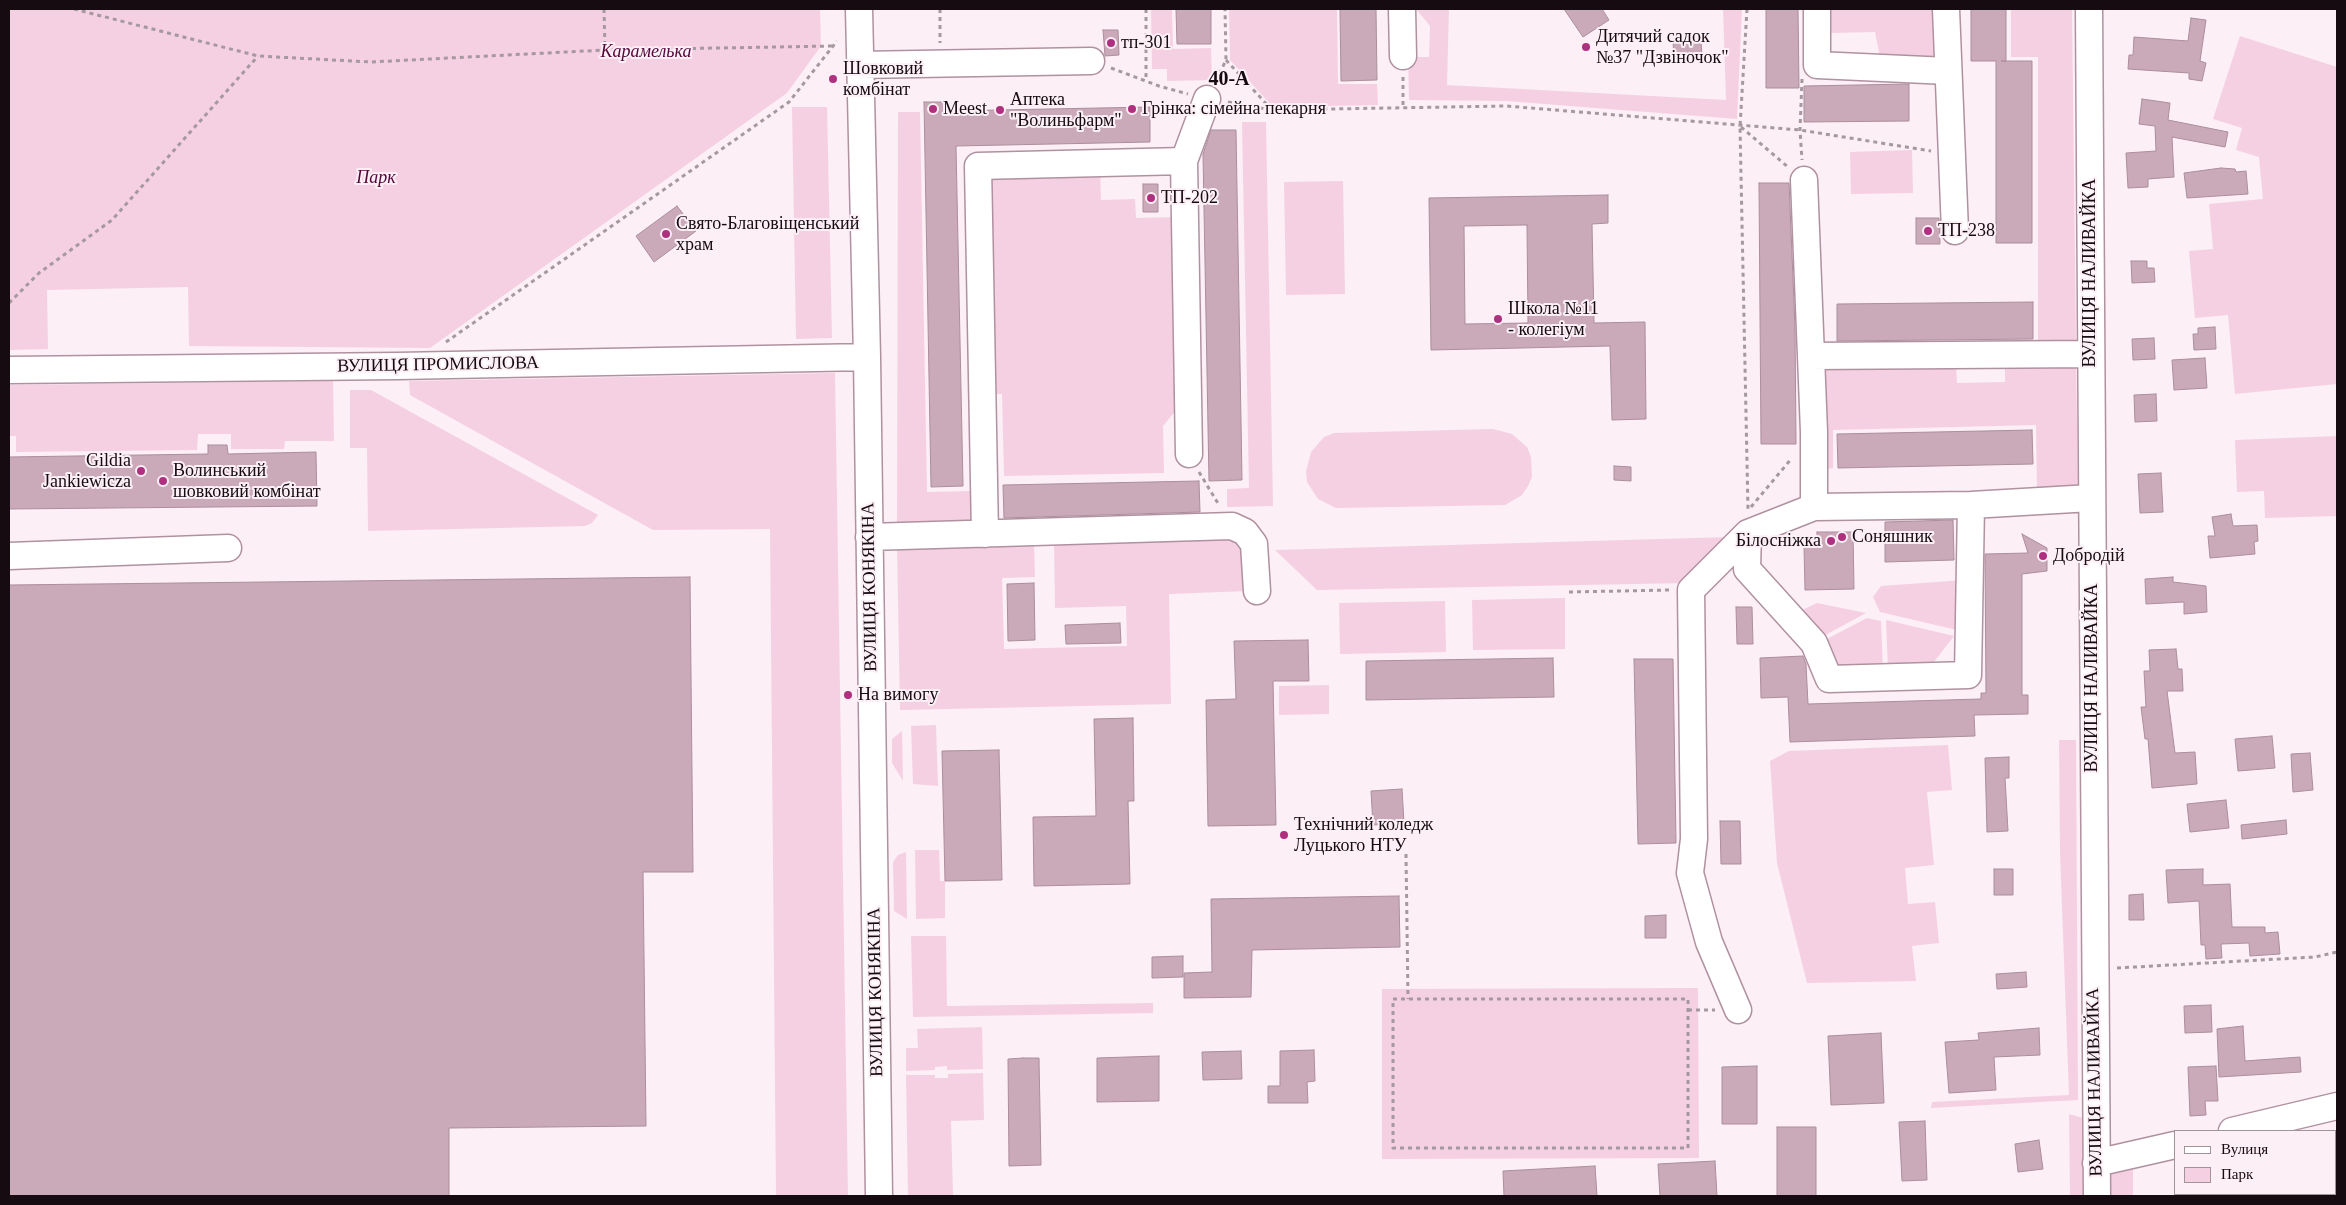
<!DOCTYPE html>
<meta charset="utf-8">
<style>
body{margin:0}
#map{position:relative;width:2346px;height:1205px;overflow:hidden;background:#fceff5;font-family:"Times New Roman",serif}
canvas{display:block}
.frame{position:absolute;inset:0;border:10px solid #150b10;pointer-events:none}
.legend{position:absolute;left:2174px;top:1130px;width:162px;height:65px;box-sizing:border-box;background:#fceff5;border:1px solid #a09499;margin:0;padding:6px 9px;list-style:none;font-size:15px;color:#150b10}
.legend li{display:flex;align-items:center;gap:10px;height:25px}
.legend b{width:25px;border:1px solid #a09499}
</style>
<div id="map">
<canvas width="2346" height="1205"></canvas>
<div class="frame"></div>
<ul class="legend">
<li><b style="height:6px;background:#fff"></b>Вулиця</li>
<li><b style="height:14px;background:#f5d0e2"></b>Парк</li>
</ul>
</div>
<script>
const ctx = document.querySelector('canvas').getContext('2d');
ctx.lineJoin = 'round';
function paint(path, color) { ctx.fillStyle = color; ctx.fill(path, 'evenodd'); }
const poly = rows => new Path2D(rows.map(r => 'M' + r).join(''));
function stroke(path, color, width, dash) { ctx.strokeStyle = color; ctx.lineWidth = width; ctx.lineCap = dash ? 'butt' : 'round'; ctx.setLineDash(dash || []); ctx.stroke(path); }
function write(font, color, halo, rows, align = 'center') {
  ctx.font = font + ' "Times New Roman",serif'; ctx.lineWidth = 4; ctx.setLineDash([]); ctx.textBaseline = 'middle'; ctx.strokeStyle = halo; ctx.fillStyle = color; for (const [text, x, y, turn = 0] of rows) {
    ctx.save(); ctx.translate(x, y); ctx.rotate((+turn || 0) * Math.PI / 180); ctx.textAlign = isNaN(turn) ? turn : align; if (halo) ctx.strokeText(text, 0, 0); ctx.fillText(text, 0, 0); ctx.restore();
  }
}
const green = poly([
 [9,9,820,9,821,46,787,93,430,348,189,346,188,287,47,290,48,349,9,350],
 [1151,9,1172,9,1173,49,1211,48,1212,80,1167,81,1167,69,1152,69],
 [1229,9,1337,9,1338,84,1377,84,1378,105,1273,107,1230,60],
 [1416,9,1449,9,1447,85,1726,100,1723,9,1742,9,1737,119,1506,101,1409,100,1408,57,1429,57,1430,26],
 [1831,9,1936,9,1938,59,1880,57,1875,32,1831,33],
 [2011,9,2072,9,2076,342,2038,342,2038,57,2011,57],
 [2240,36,2337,67,2337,384,2235,394,2228,315,2195,318,2189,251,2213,249,2209,204,2263,199,2259,157,2236,150,2242,128,2213,119],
 [792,107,827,107,832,338,796,339],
 [898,112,920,112,927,492,971,491,972,525,897,526],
 [1242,122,1266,122,1273,506,1227,507,1227,489,1249,488],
 [1912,150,1913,193,1851,194,1850,152],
 [1100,167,1101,200,1135,199,1136,218,1179,217,1182,403,1163,426,1164,473,1004,476,1002,394,988,394,984,170],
 [1343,181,1345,294,1286,295,1284,182],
 [2076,362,2078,489,2037,490,2036,425,1833,430,1833,468,1826,469,1823,363,1956,365,1957,383,2005,382,2005,363],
 [835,373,848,1196,776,1196,770,529,653,530,410,395,409,381],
 [333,381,334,441,285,441,284,449,231,449,231,434,198,434,197,450,16,452,16,436,9,436,9,385],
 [350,390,371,390,598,515,592,523,585,526,368,531,367,448,350,448],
 [1493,429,1512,434,1527,447,1531,457,1532,477,1528,486,1522,495,1505,505,1336,508,1318,499,1307,482,1306,472,1311,452,1324,437,1334,433],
 [2337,436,2337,516,2265,518,2264,491,2237,492,2235,440],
 [1235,537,1243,542,1248,591,1169,594,1171,704,900,710,897,545,1034,542,1035,577,1002,578,1004,649,1127,646,1126,606,1055,608,1054,541],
 [1730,537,1687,583,1317,590,1275,550],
 [1964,580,1957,630,1880,612,1873,597,1881,586],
 [1565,598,1565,649,1473,650,1472,600],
 [1445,601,1446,652,1340,654,1339,603],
 [1817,603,1866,613,1818,639,1794,614],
 [1867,618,1881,621,1883,670,1836,671,1821,642],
 [1886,620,1954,636,1930,667,1888,670],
 [1329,685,1329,714,1279,715,1279,686],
 [936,725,938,786,913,784,911,726],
 [902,731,903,781,892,763,892,739],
 [2059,740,2076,740,2078,1100,1931,1108,1932,1102,2069,1095,2060,853],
 [1948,745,1952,790,1927,792,1934,865,1905,868,1908,904,1935,902,1939,943,1912,946,1916,981,1807,983,1777,863,1770,761,1789,751],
 [915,850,939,850,940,881,945,881,945,918,916,919],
 [906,852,907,919,894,911,893,862,898,855],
 [911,936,946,936,947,1006,1153,1003,1153,1013,913,1017],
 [1698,988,1699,1158,1382,1159,1382,989],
 [982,1027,983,1069,947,1070,947,1066,935,1067,935,1070,906,1071,906,1048,918,1048,917,1029],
 [983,1073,984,1120,951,1121,953,1195,908,1196,906,1075,935,1075,935,1078,948,1078,948,1074],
 [2069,1114,2083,1118,2085,1196,2070,1196],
 [2133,1162,2133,1196,2109,1196,2109,1173],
 [2335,1177,2337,1177,2337,1196,2313,1196,2313,1194,2335,1194]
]);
const building = poly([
 [1176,9,1211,9,1211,44,1177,44,1176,9],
 [1340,9,1376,9,1377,80,1341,81,1340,9],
 [1564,9,1602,9,1609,20,1583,37,1564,9],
 [1766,9,1798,9,1799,88,1766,88,1766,9],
 [1971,9,2006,9,2006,61,2001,61,2032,61,2032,243,1996,243,1996,61,1971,61,1971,9],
 [2191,18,2206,20,2200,61,2206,63,2202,81,2189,79,2189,73,2128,69,2129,55,2133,55,2134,37,2188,41,2191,18],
 [1103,30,1118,30,1119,55,1105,56,1103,30],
 [1701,41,1702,56,1674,57,1673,42,1701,41],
 [1909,84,1909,121,1804,122,1804,86,1909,84],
 [2142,99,2170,103,2168,120,2228,132,2225,147,2172,137,2174,177,2148,179,2148,187,2128,188,2126,153,2156,151,2155,126,2139,124,2142,99],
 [924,102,947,102,947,111,1150,107,1150,142,956,146,963,486,931,487,924,102],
 [1211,130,1236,130,1242,480,1209,481,1203,154,1211,130],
 [2221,168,2235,169,2236,172,2246,171,2248,194,2187,198,2184,173,2221,168],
 [1759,183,1789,183,1795,327,1796,444,1761,444,1759,183],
 [1143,184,1158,184,1158,212,1143,212,1143,184],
 [1608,195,1608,223,1592,224,1594,323,1645,322,1646,419,1612,420,1610,346,1431,350,1429,198,1608,195],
 [1527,225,1528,323,1465,324,1464,226,1527,225],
 [677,206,696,231,654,262,636,236,677,206],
 [1916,218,1939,218,1940,244,1916,244,1916,218],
 [2131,261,2147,261,2147,268,2154,268,2155,282,2132,283,2131,261],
 [2033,302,2033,339,1837,341,1837,304,2033,302],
 [2215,327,2216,349,2194,350,2193,334,2198,334,2198,328,2215,327],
 [2154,338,2155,359,2133,360,2132,339,2154,338],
 [2205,358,2207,388,2174,390,2172,360,2205,358],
 [2156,394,2157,421,2135,422,2134,395,2156,394],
 [2032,430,2033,464,1838,468,1837,434,2032,430],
 [208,445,227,445,228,454,316,452,317,506,9,509,9,457,208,454,208,445],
 [1614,466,1631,467,1631,481,1614,480,1614,466],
 [2161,473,2163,512,2140,513,2138,474,2161,473],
 [1199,481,1200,512,1004,518,1003,485,1199,481],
 [2231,514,2233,526,2257,525,2258,541,2254,542,2255,554,2210,558,2208,536,2215,536,2212,517,2231,514],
 [1953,520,1954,560,1885,562,1885,522,1953,520],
 [1817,532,1853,532,1854,589,1805,590,1804,547,1817,547,1817,532],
 [2022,534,2047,548,2047,571,2022,574,2022,695,2028,695,2028,714,1974,715,1975,736,1790,742,1788,697,1761,698,1760,658,1803,656,1806,664,1808,704,1981,699,1981,693,1986,693,1985,554,2028,553,2022,534],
 [690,577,693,872,643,872,646,1126,449,1128,449,1196,9,1196,9,585,690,577],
 [2173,577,2173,582,2206,586,2207,612,2184,614,2184,602,2146,604,2145,579,2173,577],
 [1034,583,1035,640,1008,641,1007,584,1034,583],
 [1736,607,1752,607,1753,644,1737,644,1736,607],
 [1120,623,1121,643,1066,644,1065,625,1120,623],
 [1308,640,1309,681,1273,681,1276,825,1208,826,1206,700,1236,699,1234,641,1308,640],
 [2176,649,2178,669,2182,669,2183,691,2167,691,2175,753,2195,752,2197,784,2152,788,2148,739,2145,739,2141,707,2146,707,2144,671,2150,671,2149,650,2176,649],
 [1553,658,1554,697,1366,700,1366,661,1553,658],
 [1634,659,1673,659,1676,843,1638,844,1634,659],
 [1133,718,1134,801,1128,801,1130,884,1034,886,1033,817,1096,816,1094,719,1133,718],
 [2272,736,2275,768,2238,771,2235,739,2272,736],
 [999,750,1002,880,945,881,942,751,999,750],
 [2310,753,2313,790,2293,792,2291,754,2310,753],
 [2009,757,2009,778,2005,778,2008,831,1987,832,1985,758,2009,757],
 [1402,789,1404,823,1373,825,1371,791,1402,789],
 [2226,800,2229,828,2190,832,2187,804,2226,800],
 [2286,820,2287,834,2242,839,2241,825,2286,820],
 [1720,821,1740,821,1741,864,1721,864,1720,821],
 [1994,869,2013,869,2013,895,1994,895,1994,869],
 [2203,869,2203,885,2230,884,2232,927,2265,927,2265,933,2278,932,2280,954,2250,956,2249,943,2221,944,2222,958,2206,959,2205,945,2201,945,2199,901,2168,903,2166,870,2203,869],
 [2143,894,2144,920,2129,920,2129,895,2143,894],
 [1399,896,1400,947,1252,950,1251,997,1184,998,1184,973,1212,972,1211,899,1399,896],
 [1666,915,1666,938,1645,938,1645,916,1666,915],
 [1183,956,1183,977,1152,978,1152,957,1183,956],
 [2026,972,2027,987,1997,989,1996,974,2026,972],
 [2211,1005,2212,1032,2185,1033,2184,1006,2211,1005],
 [2243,1026,2245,1061,2300,1057,2301,1072,2219,1077,2217,1029,2243,1026],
 [2039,1028,2040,1055,1994,1057,1996,1090,1949,1093,1945,1042,1979,1040,1978,1033,2039,1028],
 [1881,1033,1884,1103,1831,1105,1828,1036,1881,1033],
 [1314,1050,1315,1081,1307,1082,1308,1103,1268,1103,1268,1086,1280,1086,1280,1051,1314,1050],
 [1241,1051,1242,1079,1203,1080,1202,1052,1241,1051],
 [1159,1056,1159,1101,1097,1102,1097,1058,1159,1056],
 [1023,1058,1039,1058,1041,1165,1009,1166,1008,1059,1023,1058],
 [1757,1066,1757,1124,1722,1124,1722,1067,1757,1066],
 [2216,1066,2218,1101,2205,1101,2206,1115,2190,1116,2188,1067,2216,1066],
 [1925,1121,1927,1180,1902,1181,1899,1122,1925,1121],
 [1777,1127,1816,1127,1816,1196,1777,1196,1777,1127],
 [2039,1140,2043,1169,2018,1172,2015,1144,2039,1140],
 [1715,1161,1717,1196,1660,1196,1658,1164,1715,1161],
 [1595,1166,1597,1196,1504,1196,1503,1171,1595,1166]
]);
const path = poly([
 [74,9,258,56,371,62,605,50],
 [604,9,605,50,833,46],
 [940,9,940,43],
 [1146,9,1146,81],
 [1747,9,1740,127,1748,510],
 [1226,60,1271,109],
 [1111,68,1159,86,1188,94],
 [1403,77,1403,108],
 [1802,79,1800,130,1802,160],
 [1216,81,1226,60,1225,9],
 [1228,102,1271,110,1506,106,1800,130,1931,151],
 [1741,127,1788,167],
 [9,303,39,273,112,220,258,56],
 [446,342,789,102,837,41],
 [1199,472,1219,505],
 [1751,507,1792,458],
 [1569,592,1671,590],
 [1406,854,1408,999],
 [2117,968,2315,957,2337,952],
 [1393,999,1688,999,1688,1148,1393,1148,1393,999],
 [1688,1010,1715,1010]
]);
const minor = poly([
 [859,9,867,357,879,1196],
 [1402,9,1403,56],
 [1817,9,1817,65,1948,71],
 [1946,9,1955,231],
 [2089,9,2097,1196],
 [859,65,1091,61],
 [1184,161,1207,99],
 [1804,180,1814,432,1814,507,1971,505,2091,498],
 [1811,356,2090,354],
 [9,370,398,366,867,357],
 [1748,533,1747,569,1814,643,1829,679,1968,675,1971,505],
 [985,534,978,166,1184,161,1189,454],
 [869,537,1232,526,1245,532,1254,544,1257,591],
 [9,556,228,548],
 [1738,1010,1709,942,1690,873,1694,839,1691,590,1748,533,1814,507],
 [2232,1131,2337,1106],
 [2096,1163,2175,1145]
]);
const markers = [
 [1111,43,5,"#af307e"],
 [1586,47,5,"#af307e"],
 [833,79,5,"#af307e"],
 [933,109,5,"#af307e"],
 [1132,109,5,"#af307e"],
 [1000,110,5,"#af307e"],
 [1151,198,5,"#af307e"],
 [1928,231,5,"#af307e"],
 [666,234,5,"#af307e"],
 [1498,319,5,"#af307e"],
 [141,471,5,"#af307e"],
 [163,481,5,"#af307e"],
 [1842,537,5,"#af307e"],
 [1831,541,5,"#af307e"],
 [2043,556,5,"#af307e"],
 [848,695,5,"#af307e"],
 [1284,835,5,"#af307e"]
];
const poiNames = [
 ["Дитячий садок",1596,37],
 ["№37 \"Дзвіночок\"",1596,58],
 ["тп-301",1121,43],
 ["Шовковий",843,69],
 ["комбінат",843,90],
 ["Аптека",1010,100],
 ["\"Волиньфарм\"",1010,121],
 ["Meest",943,109],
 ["Грінка: сімейна пекарня",1142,109],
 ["ТП-202",1161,198],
 ["Свято-Благовіщенський",676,224],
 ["храм",676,245],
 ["ТП-238",1938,231],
 ["Школа №11",1508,309],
 ["- колегіум",1508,330],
 ["Gildia",131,461,"right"],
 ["Jankiewicza",131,482,"right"],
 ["Волинський",173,471],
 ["шовковий комбінат",173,492],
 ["Соняшник",1852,537],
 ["Білосніжка",1821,541,"right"],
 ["Добродій",2053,556],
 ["На вимогу",858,695],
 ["Технічний коледж",1294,825],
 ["Луцького НТУ",1294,846]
];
const parkNames = [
 ["Карамелька",646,52],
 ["Парк",376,178]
];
const streetNames = [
 ["ВУЛИЦЯ НАЛИВАЙКА",2090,273,-90],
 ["ВУЛИЦЯ ПРОМИСЛОВА",438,365,-1],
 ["ВУЛИЦЯ КОНЯКІНА",870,587,-91],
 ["ВУЛИЦЯ НАЛИВАЙКА",2092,678,-90],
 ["ВУЛИЦЯ КОНЯКІНА",876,992,-91],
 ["ВУЛИЦЯ НАЛИВАЙКА",2095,1082,-91]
];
const quarterNames = [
 ["40-А",1229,80]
];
paint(green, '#f5d0e2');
paint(building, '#caaab9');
stroke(building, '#ac8d9c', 1);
stroke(minor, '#b091a0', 29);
stroke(path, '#a5999f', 3, [4, 4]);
stroke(minor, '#fff', 26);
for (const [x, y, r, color] of markers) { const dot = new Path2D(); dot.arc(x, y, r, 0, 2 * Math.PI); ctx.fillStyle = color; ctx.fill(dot); stroke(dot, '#fceff5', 2); }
write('18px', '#150b10', '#fceff5', poiNames, 'left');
write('italic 18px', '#540539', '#fceff5', parkNames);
write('18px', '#150b10', '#fceff5', streetNames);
write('bold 20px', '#150b10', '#fceff5', quarterNames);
</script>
